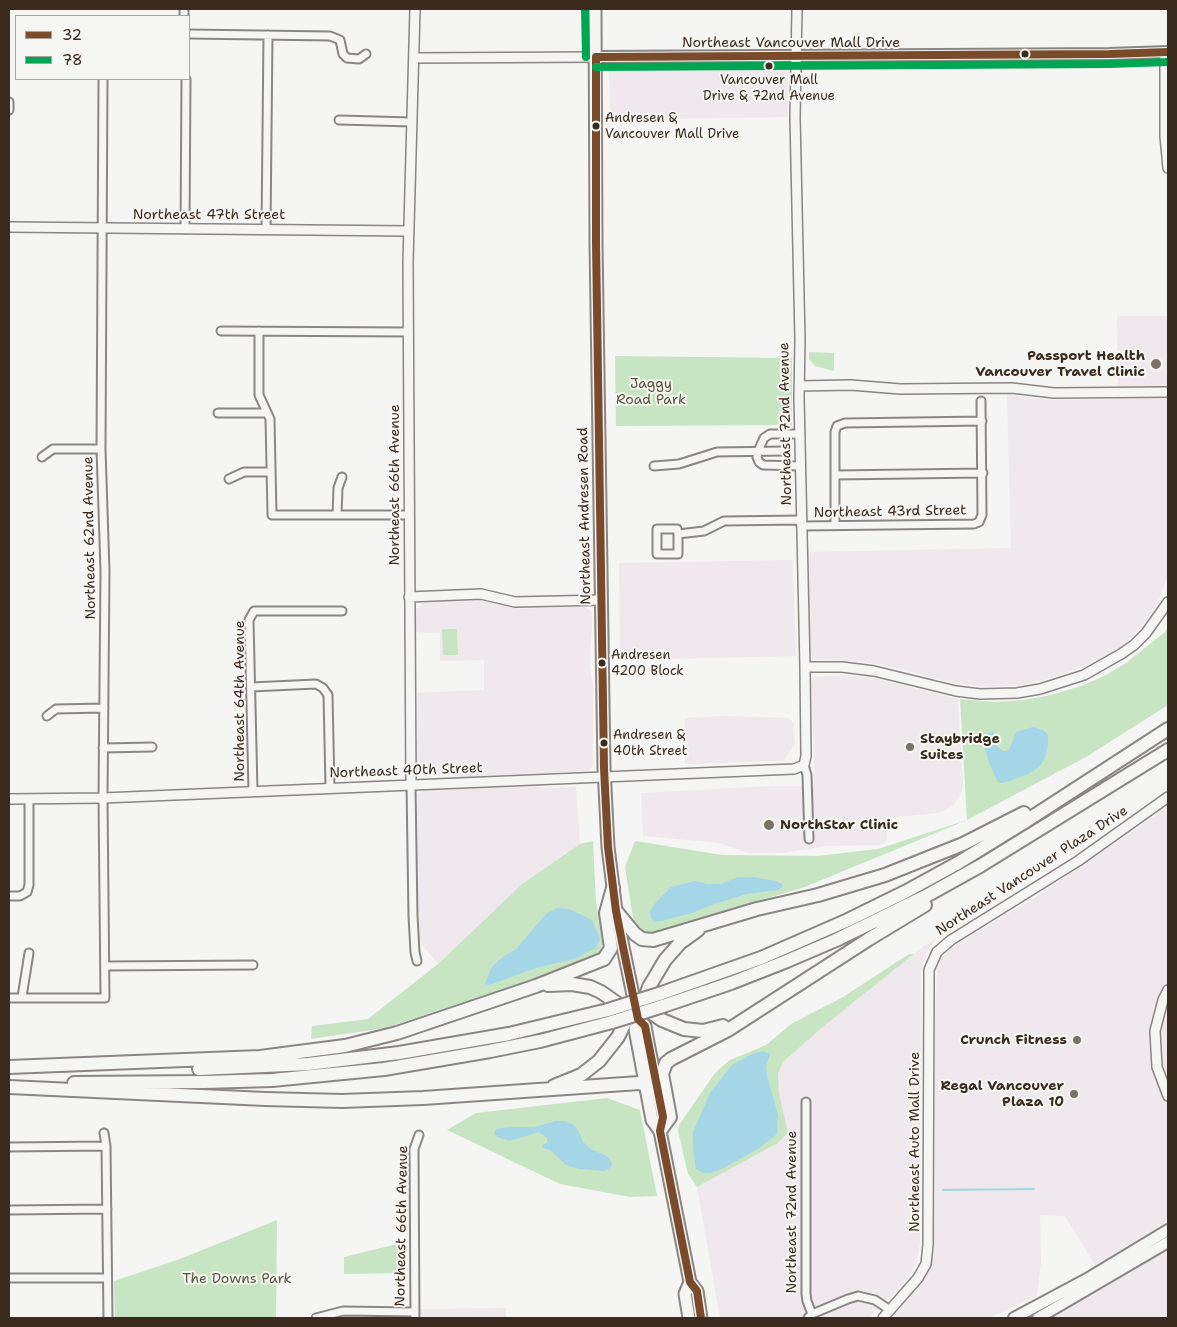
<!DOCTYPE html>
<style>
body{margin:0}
#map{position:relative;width:1177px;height:1327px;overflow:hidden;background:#f5f5f3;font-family:"Shantell Sans",sans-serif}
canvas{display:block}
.frame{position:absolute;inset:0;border:10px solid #3b2a1e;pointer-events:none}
.legend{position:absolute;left:15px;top:15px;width:175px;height:65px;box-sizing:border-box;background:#f6f6f2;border:1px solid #aba49d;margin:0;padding:6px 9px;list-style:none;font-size:15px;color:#3b2a1e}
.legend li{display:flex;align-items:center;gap:10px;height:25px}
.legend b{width:25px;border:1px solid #aba49d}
</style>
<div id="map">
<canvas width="1177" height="1327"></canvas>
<div class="frame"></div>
<ul class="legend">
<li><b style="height:6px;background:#7a4b2a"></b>32</li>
<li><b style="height:6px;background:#00a651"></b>78</li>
</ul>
</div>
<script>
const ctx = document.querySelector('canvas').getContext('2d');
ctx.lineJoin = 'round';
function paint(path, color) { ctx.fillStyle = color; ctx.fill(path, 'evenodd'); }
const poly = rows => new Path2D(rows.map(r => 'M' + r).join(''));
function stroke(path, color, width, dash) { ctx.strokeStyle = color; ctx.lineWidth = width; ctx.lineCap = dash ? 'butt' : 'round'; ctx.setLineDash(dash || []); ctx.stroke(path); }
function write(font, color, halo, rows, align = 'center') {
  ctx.font = font + ' "Shantell Sans",sans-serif'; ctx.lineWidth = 4; ctx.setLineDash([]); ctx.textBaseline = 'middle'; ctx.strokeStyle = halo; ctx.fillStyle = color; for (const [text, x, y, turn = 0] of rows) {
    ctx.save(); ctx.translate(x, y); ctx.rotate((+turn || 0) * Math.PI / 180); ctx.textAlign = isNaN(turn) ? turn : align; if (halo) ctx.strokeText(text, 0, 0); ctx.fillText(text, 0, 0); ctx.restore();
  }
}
const built = poly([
 [783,65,788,72,788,117,611,120,609,73,611,68,614,67],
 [1168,307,1168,576,1158,602,1145,622,1128,640,1113,652,1083,667,1048,679,1021,685,989,687,966,685,935,679,902,669,864,662,814,659,810,653,808,552,1011,548,1007,395,1049,400,1118,399,1117,316,1168,316],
 [793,560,796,656,620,660,619,563],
 [481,600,520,609,583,606,592,612,592,631,590,651,590,668,593,684,593,764,590,770,586,771,461,777,447,774,422,774,417,771,415,766,414,749,417,740,417,693,484,690,484,660,440,661,440,633,415,632,416,609,423,603],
 [845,675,869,677,958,699,963,786,960,796,953,806,938,813,885,818,887,839,883,844,878,845,826,846,784,853,748,853,720,843,643,836,641,793,771,786,814,786,812,681,815,677],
 [722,716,789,718,794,724,795,743,784,761,685,764,685,718],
 [530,785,545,788,576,787,580,844,522,884,438,964,419,941,417,794,424,789],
 [1168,807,1168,1221,1095,1265,1065,1216,1040,1215,1041,1262,1037,1296,989,1318,893,1318,924,1278,931,1261,934,1245,935,1019,937,967,943,956,952,947,1040,894],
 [936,939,927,951,921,972,920,1243,917,1261,908,1279,873,1313,870,1318,720,1318,697,1187,776,1144,779,1094,778,1074,783,1062,824,1026,924,946],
 [1168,1247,1168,1318,1050,1318],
 [506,1308,506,1318,421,1318,421,1309]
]);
const green = poly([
 [809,352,834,353,834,371,815,366,809,359],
 [615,356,792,358,792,425,616,426],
 [1168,627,1168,705,1086,757,967,820,805,887,646,934,634,924,625,867,635,841,722,855,817,856,878,849,967,820,960,699,994,702,1024,700,1051,695,1081,686,1104,676,1126,663,1166,631],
 [442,629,457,629,458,655,443,655],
 [593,841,596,902,604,939,600,952,586,962,385,1028,311,1039,312,1026,368,1019,438,964,522,884,580,844],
 [909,954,914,954,824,1026,783,1062,778,1074,779,1094,788,1133,776,1144,697,1187,688,1174,678,1131,679,1125,715,1073,730,1060,766,1045,791,1024,843,997],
 [607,1098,640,1110,657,1196,630,1197,560,1184,447,1130,476,1113],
 [277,1220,276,1318,115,1318,114,1281,177,1260],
 [405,1242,405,1273,344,1274,344,1257]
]);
const water = poly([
 [1033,727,1043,730,1048,735,1048,746,1045,758,1039,767,1028,774,1010,781,1001,783,997,781,989,763,983,741,985,734,993,731,997,746,1003,751,1006,751,1010,748,1016,732],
 [738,877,753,877,776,881,782,884,783,887,778,890,746,894,714,904,692,913,661,921,655,922,651,918,650,911,657,901,671,887,695,881,708,884,721,884],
 [557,908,569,909,592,920,600,939,596,948,574,959,536,968,489,985,485,984,491,968,500,959,516,949,546,914],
 [763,1051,770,1054,766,1066,767,1076,778,1114,777,1134,761,1147,724,1168,710,1173,703,1173,696,1169,693,1148,693,1132,710,1093,732,1065,752,1054],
 [556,1121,565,1121,574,1125,578,1130,583,1142,591,1149,607,1156,612,1163,610,1168,604,1171,579,1169,566,1165,550,1150,543,1148,542,1145,547,1143,547,1138,539,1132,510,1141,497,1137,494,1133,496,1129,508,1127,534,1127]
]);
const stream = poly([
 [943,1190,1034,1189]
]);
const minor = poly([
 [184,9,184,16],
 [189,34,330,36,340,40,343,54,347,58,359,59,366,54],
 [9,102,9,110],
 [339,120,412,122],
 [185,229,186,79],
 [266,229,268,35],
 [221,331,408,332],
 [259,331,259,395,270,419,272,515,409,515],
 [218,413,267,413],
 [800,434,770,434,764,438,758,451,757,457,759,462,763,465,800,466],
 [42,457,53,449,101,449],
 [654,466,679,464,717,452,784,451],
 [835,475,983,473],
 [229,479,244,472,271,472],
 [337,515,338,488,342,477],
 [835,525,835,432,837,426,845,423,982,421],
 [801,526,974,524,979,522,982,515,981,401],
 [678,534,677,529,657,529,657,554,678,554,678,534,704,531,724,521,801,520],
 [251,687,316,684,323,688,328,695,330,787],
 [47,716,56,709,104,708],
 [103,748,152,747],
 [804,765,807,775,809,839],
 [411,785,413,916,415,952,417,961],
 [253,791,249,620,254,611,342,611],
 [9,896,20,896,27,892,29,885,29,799],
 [105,966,253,965],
 [22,997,29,953],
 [9,998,105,998,103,798,105,571,101,449,103,79],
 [806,1102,806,1294,807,1301,812,1314],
 [104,1133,106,1146,108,1318],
 [9,1147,106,1146],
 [9,1210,107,1209],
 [9,1278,107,1278],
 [316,1318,343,1311,415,1312],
 [415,1318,414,1149,419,1135],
 [808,1318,812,1314,848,1299,858,1296,875,1300,890,1310]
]);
const tertiary = poly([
 [1165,53,1165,136,1168,168],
 [414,58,596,57],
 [9,227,409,231],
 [799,386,851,385,900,389,1012,388,1054,393,1168,392],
 [409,597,481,594,515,602,602,600],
 [805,667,842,667,874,671,956,691,980,694,1017,693,1040,689,1084,675,1121,654,1134,645,1146,633,1168,602],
 [411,785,408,262,415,9],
 [9,799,103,798,794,769,804,765,806,756,805,667,799,397,800,339,795,118,797,9],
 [1168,990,1163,1000,1155,1031,1157,1067,1168,1096],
 [883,1318,918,1278,926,1264,928,1245,929,983,929,970,937,952,951,940,1078,861,1168,797]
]);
const secondary = poly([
 [596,57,1109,54,1168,52],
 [1014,1318,1087,1279,1168,1230],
 [1038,1318,1168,1242]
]);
const primary = poly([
 [595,9,596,243,604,768,608,847,616,911,623,947,638,1019,645,1026,649,1048,663,1117,660,1131,690,1282,697,1291,701,1318],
 [638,1019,635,1029,652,1120,660,1131],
 [689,1318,685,1294,690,1282]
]);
const motorway = poly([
 [616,911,635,934,642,939,653,940,757,909,818,895,885,875,963,844,1024,813],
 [548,985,572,984,590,987,601,992,628,1011],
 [659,994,761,958,848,920,905,892,958,863,1023,823,1168,729],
 [663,1006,731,983,787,961,836,940,926,896,980,866,1168,750],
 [642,1007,649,987,665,960,680,943,698,930],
 [9,1067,260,1057,345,1046,397,1033,536,986,604,959,611,948,606,913,613,888],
 [199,1069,308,1064,399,1053,509,1034,608,1010],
 [74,1083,204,1082,272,1080,384,1069,490,1051,540,1041,612,1022],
 [554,1086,581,1075,599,1061,618,1037,635,1002,662,1020,684,1029,703,1031,723,1026],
 [9,1087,265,1099,342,1101,423,1098,639,1083,646,1085],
 [660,1131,670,1117,662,1074,666,1063,671,1059,728,1030,869,939,925,905]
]);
const motorwayBridge = poly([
 [608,1010,659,994],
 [612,1022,663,1006]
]);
const bus1 = poly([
 [596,57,596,243,604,768,608,847,616,911,623,947,638,1019,645,1026,663,1117,660,1131,690,1282,697,1291,701,1318],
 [596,57,1109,54,1168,52]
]);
const bus2 = poly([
 [585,9,586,57],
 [596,67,1109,64,1168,62]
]);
const markers = [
 [1025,54,4.5,"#3b2a1e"],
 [769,66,4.5,"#3b2a1e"],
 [596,126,4.5,"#3b2a1e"],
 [1156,364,6,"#7c7169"],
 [602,663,4.5,"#3b2a1e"],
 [604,743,4.5,"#3b2a1e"],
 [910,747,5,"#7c7169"],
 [769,825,6,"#7c7169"],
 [1077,1040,5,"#7c7169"],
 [1074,1094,5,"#7c7169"]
];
const busNames = [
 ["Vancouver Mall",769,81,"center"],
 ["Drive & 72nd Avenue",769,97,"center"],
 ["Andresen &",605,119],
 ["Vancouver Mall Drive",605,135],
 ["Andresen",611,656],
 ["4200 Block",611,672],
 ["Andresen &",613,736],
 ["40th Street",613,752]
];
const streetNames = [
 ["Northeast Vancouver Mall Drive",791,43],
 ["Northeast 47th Street",209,215],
 ["Northeast 72nd Avenue",786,424,-91],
 ["Northeast 66th Avenue",395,485,-90],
 ["Northeast 43rd Street",890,512,-1],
 ["Northeast Andresen Road",585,516,-91],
 ["Northeast 62nd Avenue",90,538,-91],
 ["Northeast 64th Avenue",240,701,-90],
 ["Northeast 40th Street",406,771,-2],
 ["Northeast Vancouver Plaza Drive",1032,871,-33],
 ["Northeast Auto Mall Drive",915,1142,-90],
 ["Northeast 72nd Avenue",792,1212,-90],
 ["Northeast 66th Avenue",402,1226,-89]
];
const poiNames = [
 ["Passport Health",1145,356],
 ["Vancouver Travel Clinic",1145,372],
 ["Staybridge",920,739,"left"],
 ["Suites",920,755,"left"],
 ["NorthStar Clinic",780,825,"left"],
 ["Crunch Fitness",1067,1040],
 ["Regal Vancouver",1064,1086],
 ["Plaza 10",1064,1102]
];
const parkNames = [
 ["Jaggy",651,384],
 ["Road Park",651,400],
 ["The Downs Park",237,1279]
];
paint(built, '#efe8ec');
paint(green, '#c8e5c3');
paint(water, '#a4d6e8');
stroke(stream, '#a4d6e8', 2);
stroke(minor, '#8a8683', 11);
stroke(tertiary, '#8a8683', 12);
stroke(secondary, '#8a8683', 14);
stroke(primary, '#8a8683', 15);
stroke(motorway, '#8a8683', 16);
stroke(minor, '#f5f5f3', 7);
stroke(tertiary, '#f5f5f3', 9);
stroke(secondary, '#f5f5f3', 10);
stroke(primary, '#f5f5f3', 11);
stroke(motorway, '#f5f5f3', 12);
stroke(motorwayBridge, '#8a8683', 16, []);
stroke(motorwayBridge, '#f5f5f3', 12);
stroke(bus1, '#7a4b2a', 8);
stroke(bus2, '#00a651', 8);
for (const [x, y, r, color] of markers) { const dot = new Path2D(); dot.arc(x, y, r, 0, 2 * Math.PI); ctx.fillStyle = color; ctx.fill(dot); stroke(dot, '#f6f6f2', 2); }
write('13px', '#3b2a1e', '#f6f6f2', busNames, 'left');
write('14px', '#3b2a1e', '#f6f6f2', streetNames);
write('bold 14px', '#3b2a1e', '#f6f6f2', poiNames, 'right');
write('14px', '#55563d', '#f6f6f2', parkNames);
</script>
